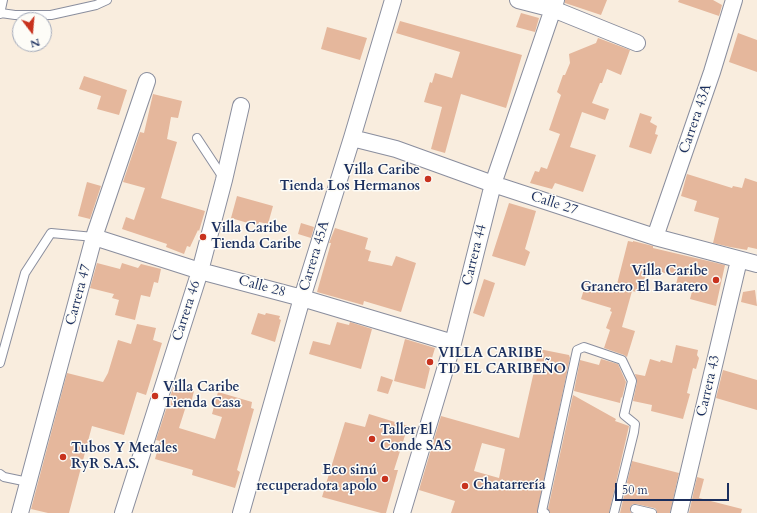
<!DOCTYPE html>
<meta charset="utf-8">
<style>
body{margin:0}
#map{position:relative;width:757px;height:513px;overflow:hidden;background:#f9edde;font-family:Cardo,serif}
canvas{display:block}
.north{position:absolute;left:12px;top:12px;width:40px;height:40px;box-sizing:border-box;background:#fdfcf7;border:1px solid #a3aaba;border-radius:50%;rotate:164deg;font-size:11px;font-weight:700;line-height:16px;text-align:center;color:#1b2f5e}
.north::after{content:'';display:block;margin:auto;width:14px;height:18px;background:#c8321e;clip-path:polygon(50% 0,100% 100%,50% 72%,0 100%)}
.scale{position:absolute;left:615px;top:483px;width:114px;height:18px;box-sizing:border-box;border:2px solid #1b2f5e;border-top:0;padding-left:5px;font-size:12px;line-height:14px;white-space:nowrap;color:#1b2f5e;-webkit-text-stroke:3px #fdfcf7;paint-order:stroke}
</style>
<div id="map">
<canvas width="757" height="513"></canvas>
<div class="north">N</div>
<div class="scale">50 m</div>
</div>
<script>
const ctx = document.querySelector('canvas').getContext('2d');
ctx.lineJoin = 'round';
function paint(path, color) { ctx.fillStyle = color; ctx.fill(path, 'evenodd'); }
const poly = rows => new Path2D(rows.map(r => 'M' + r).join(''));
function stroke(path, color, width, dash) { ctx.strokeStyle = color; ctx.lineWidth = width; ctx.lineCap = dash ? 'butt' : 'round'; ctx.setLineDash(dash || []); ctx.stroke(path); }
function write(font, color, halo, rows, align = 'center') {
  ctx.font = font + ' Cardo,serif'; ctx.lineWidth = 3; ctx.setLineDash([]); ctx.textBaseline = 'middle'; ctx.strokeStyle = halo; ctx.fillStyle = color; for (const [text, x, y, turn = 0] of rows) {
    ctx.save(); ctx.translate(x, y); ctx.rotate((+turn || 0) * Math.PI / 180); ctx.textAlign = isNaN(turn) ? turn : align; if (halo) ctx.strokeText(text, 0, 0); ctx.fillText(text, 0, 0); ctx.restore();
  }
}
const building = poly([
 [565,0,607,0,601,15,565,3],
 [679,0,713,0,722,5,719,16,678,2],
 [521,13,539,18,535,32,516,27],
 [400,21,522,55,506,108,461,94,445,153,431,149,442,107,424,102,430,82,432,83,435,73,452,78,460,52,396,33],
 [327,27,367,38,360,60,321,49],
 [738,33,757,40,757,72,729,62],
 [598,38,630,50,621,75,607,69,602,83,600,83,592,103,609,109,605,120,582,112,570,147,596,155,583,192,555,183,552,189,530,183,535,171,539,172,541,167,547,169,560,134,549,130,561,95,557,92,563,75,565,75,570,63,569,54,596,43],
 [84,76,127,90,119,115,97,109,101,96,79,89],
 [153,94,182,101,178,118,171,117,167,139,177,142,161,198,205,211,199,231,198,230,190,247,187,246,184,254,166,247,167,244,122,229,126,217,134,220,145,188,123,182,140,132,144,133],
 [640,113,652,117,650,122,657,126,655,134,658,135,651,154,629,147],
 [687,174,732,188,733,186,742,188,745,178,757,182,757,249,748,247,747,250,730,247,713,243,719,218,694,211,697,201,681,196],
 [87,182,101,186,90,219,78,216],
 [237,196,273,206,268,224,259,222,258,226,231,218],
 [509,203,536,211,525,249,530,252,525,266,492,256],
 [301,223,314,227,311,238,298,234],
 [335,228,368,238,365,249,371,251,368,261,392,266,396,256,416,263,401,312,364,301,363,305,317,292,331,243,329,243],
 [628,241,633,242,633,241,653,246,653,248,725,265,716,306,690,299,693,288,676,285,678,276,647,269,641,293,632,291,622,327,635,331,627,357,624,355,604,348,610,330,606,328,612,312,610,311,611,308,581,299,586,283,615,292],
 [97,263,120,269,122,263,138,268,141,264,161,269,158,283,154,282,150,297,141,295,135,320,115,315,119,300,112,298,114,294,90,288],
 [484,279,495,283,484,317,473,313],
 [755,290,757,306,741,302,743,292],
 [258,313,265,315,266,313,280,316,279,319,281,320,275,342,251,334],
 [337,322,349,325,350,322,372,329,361,369,309,354,313,341,330,345],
 [137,324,156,328,153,340,162,343,146,395,137,392,124,435,92,426,69,513,48,513,31,509,67,373,103,382,108,373,118,340,131,344],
 [405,339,435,348,429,368,430,368,425,389,394,381],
 [676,345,698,350,697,355,699,358,696,369,693,368,687,393,690,394,683,419,651,411,652,405,633,401,637,382,635,374,645,376,650,359,660,362,661,360,672,363],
 [539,349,569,355,570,358,537,513,451,513,455,501,419,490,441,416,519,438],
 [482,443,505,449,499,478,474,471],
 [601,359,618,364,626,382,622,398,621,397,620,403,574,391,580,360,599,365],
 [723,370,757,380,757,410,716,398],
 [381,376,393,380,388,394,377,391],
 [174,385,194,391,190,407,186,406,179,428,215,439,222,417,212,414,218,392,252,402,251,408,254,409,237,470,240,472,235,488,192,475,193,470,155,459,160,441,156,440],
 [573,395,616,419,615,421,629,426,609,513,550,513,548,509],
 [369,414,408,426,394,470,398,470,386,513,381,513,322,497,345,422,365,427],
 [632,461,679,473,670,513,657,513,656,509,654,508,636,504,633,504,630,507,631,513,620,513],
 [697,477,704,479,699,498,742,509,741,513,689,513]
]);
const service = poly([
 [1,13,15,15,51,15,96,5,107,0],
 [0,14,3,0],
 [197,138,224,179],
 [0,363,25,273,51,233,94,237],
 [0,474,4,477,28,482],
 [635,509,652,513],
 [545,513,542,511,577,350,584,347,622,360,632,381,624,415,635,424,634,432,614,513]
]);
const minor = poly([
 [518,0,553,9,637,43],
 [352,138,396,149,493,184,655,237,757,264],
 [94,237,200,271,302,298,453,343],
 [655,237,712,72,734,0],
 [20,513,94,237,147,81],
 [123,513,200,271,224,180,241,106],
 [241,513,302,298,352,138,393,0],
 [402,513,453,343,493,184,556,0],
 [679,513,739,260]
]);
const markers = [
 [428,179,4,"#c8321e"],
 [203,237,4,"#c8321e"],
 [716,280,4,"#c8321e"],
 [430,362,4,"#c8321e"],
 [155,396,4,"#c8321e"],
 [372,439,4,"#c8321e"],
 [63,457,4,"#c8321e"],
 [385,479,4,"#c8321e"],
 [465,486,4,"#c8321e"]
];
const streetNames = [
 ["Carrera 43A",696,119,-71],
 ["Calle 27",554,204,18],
 ["Carrera 44",475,255,-76],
 ["Carrera 45A",315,256,-73],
 ["Calle 28",262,287,15],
 ["Carrera 47",79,295,-75],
 ["Carrera 46",187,311,-72],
 ["Carrera 43",709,386,-77]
];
const poiNames = [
 ["Villa Caribe",420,171,"right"],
 ["Tienda Los Hermanos",420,187,"right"],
 ["Villa Caribe",211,229],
 ["Tienda Caribe",211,245],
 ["Villa Caribe",708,272,"right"],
 ["Granero El Baratero",708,288,"right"],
 ["VILLA CARIBE",438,354],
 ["TD EL CARIBEÑO",438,370],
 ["Villa Caribe",163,388],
 ["Tienda Casa",163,404],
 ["Taller El",380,431],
 ["Conde SAS",380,447],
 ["Tubos Y Metales",71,449],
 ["RyR S.A.S.",71,465],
 ["Eco sinú",377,471,"right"],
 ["recuperadora apolo",377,487,"right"],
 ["Chatarrería",473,486]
];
paint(building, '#e5b79c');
stroke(service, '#8a8e9e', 10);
stroke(minor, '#8a8e9e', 18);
stroke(service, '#fff', 8);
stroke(minor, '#fff', 16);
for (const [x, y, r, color] of markers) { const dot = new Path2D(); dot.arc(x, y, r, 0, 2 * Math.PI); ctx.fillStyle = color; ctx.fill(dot); stroke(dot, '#fdfcf7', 1.5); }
write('14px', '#1b2f5e', '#fdfcf7', streetNames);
write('bold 14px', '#1b2f5e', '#fdfcf7', poiNames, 'left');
</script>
